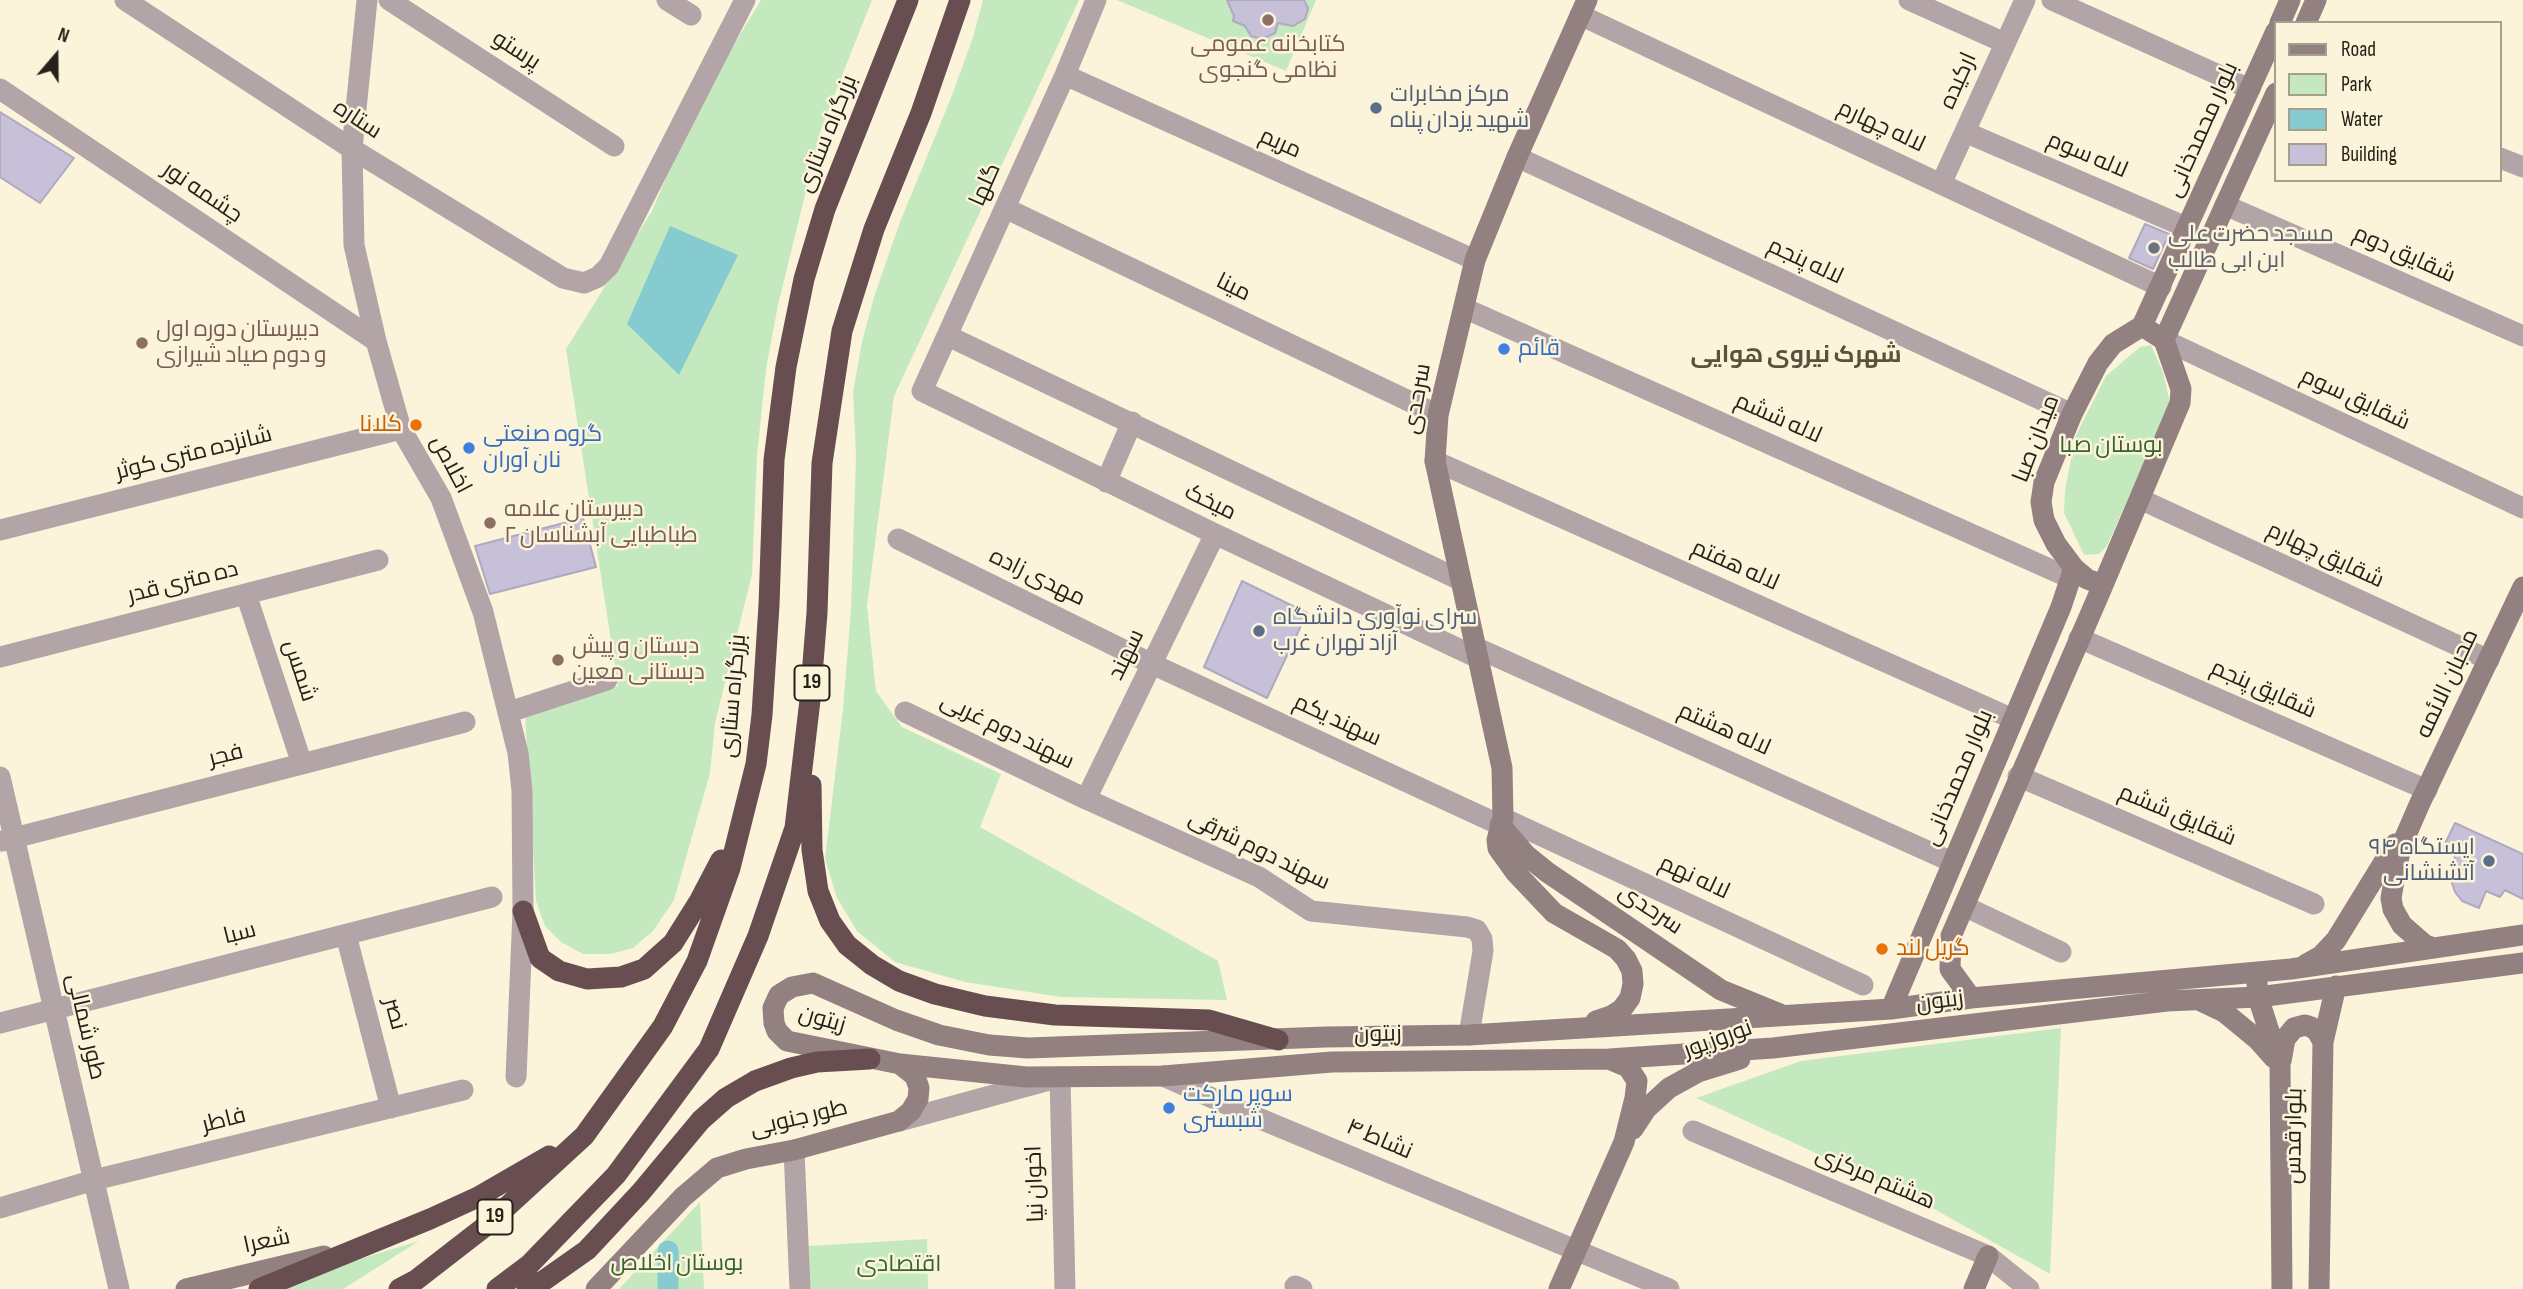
<!DOCTYPE html>
<meta charset="utf-8">
<style>
body{margin:0}
#map{position:relative;width:2523px;height:1289px;overflow:hidden;background:#fbf4db;font-family:"Sofia Sans Condensed",sans-serif}
canvas{display:block}
.legend{position:absolute;left:2274px;top:21px;width:228px;height:161px;box-sizing:border-box;background:#fbf4db;border:2px solid #a5a08d;margin:0;padding:9px 12px;list-style:none;font-size:21px;color:#252219}
.legend li{display:flex;align-items:center;gap:14px;height:35px}
.legend b{width:35px;border:2px solid #a5a08d}
.north{position:absolute;left:21px;top:21px;width:70px;height:70px;-webkit-text-stroke:5px #fbf4db;paint-order:stroke;rotate:20deg;font-size:19px;font-weight:700;line-height:28px;text-align:center;color:#252219}
.north::after{content:'';display:block;margin:auto;width:24px;height:32px;background:#252219;clip-path:polygon(50% 0,100% 100%,50% 72%,0 100%)}
</style>
<div id="map">
<canvas width="2523" height="1289"></canvas>
<ul class="legend">
<li><b style="height:9px;background:#938081"></b>Road</li>
<li><b style="height:19px;background:#c5e9bf"></b>Park</li>
<li><b style="height:19px;background:#86cbcf"></b>Water</li>
<li><b style="height:19px;background:#c7c0d9"></b>Building</li>
</ul>
<div class="north">N</div>
</div>
<script>
const ctx = document.querySelector('canvas').getContext('2d');
ctx.lineJoin = 'round';
function paint(path, color) { ctx.fillStyle = color; ctx.fill(path, 'evenodd'); }
const poly = rows => new Path2D(rows.map(r => 'M' + r).join(''));
function stroke(path, color, width, dash) { ctx.strokeStyle = color; ctx.lineWidth = width; ctx.lineCap = dash ? 'butt' : 'round'; ctx.setLineDash(dash || []); ctx.stroke(path); }
function write(font, color, halo, rows, align = 'center') {
  ctx.font = font + ' "Sofia Sans Condensed",Cairo,sans-serif'; ctx.lineWidth = 5; ctx.setLineDash([]); ctx.textBaseline = 'middle'; ctx.strokeStyle = halo; ctx.fillStyle = color; for (const [text, x, y, turn = 0] of rows) {
    ctx.save(); ctx.translate(x, y); ctx.rotate((+turn || 0) * Math.PI / 180); ctx.textAlign = isNaN(turn) ? turn : align; if (halo) ctx.strokeText(text, 0, 0); ctx.fillText(text, 0, 0); ctx.restore();
  }
}
const green = poly([
 [761,0,872,0,822,126,778,305,766,369,757,456,752,574,715,723,710,773,674,900,653,931,633,948,611,954,583,954,561,942,545,926,536,901,525,713,618,686,566,349,652,211,696,107],
 [983,0,1079,0,894,396,867,606,876,691,902,727,1001,774,980,827,1218,961,1227,1000,1061,997,965,982,895,962,857,931,837,898,825,859,843,709,851,610,856,455,853,392,862,342,874,297,900,222,951,98,973,37],
 [1117,0,1227,0,1231,9,1235,10,1233,21,1245,26,1251,36,1262,39,1275,33,1278,23,1293,26,1305,19,1308,8,1304,0,1316,0,1286,71],
 [2151,345,2163,372,2170,403,2107,546,2099,554,2084,555,2064,513,2065,491,2075,437,2106,376,2140,347],
 [2061,1028,2050,1274,1918,1200,1696,1098,1801,1061],
 [700,1202,704,1289,619,1289],
 [927,1239,928,1289,809,1289,808,1246],
 [419,1241,343,1289,286,1289,350,1262]
]);
const water = poly([
 [670,226,738,255,679,375,627,324]
]);
const canal = poly([
 [668,1289,668,1251]
]);
const building = poly([
 [1227,0,1304,0,1308,8,1305,19,1293,26,1278,23,1275,33,1262,39,1251,36,1245,26,1233,21,1234,16,1227,0],
 [0,112,74,158,40,203,0,177,0,112],
 [2145,224,2169,234,2153,269,2129,258,2145,224],
 [583,518,596,567,490,594,475,546,583,518],
 [1242,581,1307,613,1267,698,1204,667,1242,581],
 [2455,823,2523,854,2523,899,2505,890,2500,897,2486,891,2479,908,2462,901,2455,892,2451,880,2455,856,2442,850,2455,823]
]);
const street = poly([
 [125,0,352,149,563,278,584,283,598,277,609,266,745,0],
 [367,0,352,149,354,245,376,341,401,429,441,498,483,612,518,753,522,791,523,911,516,1077],
 [389,0,614,146],
 [667,0,691,15],
 [1096,0,1065,75,922,391,1215,534,1478,658],
 [1909,0,2005,43],
 [2052,0,2250,89],
 [1580,15,2161,287],
 [1065,75,1475,260],
 [0,89,376,341],
 [1965,132,2188,228],
 [1517,157,2072,414],
 [2500,158,2523,167],
 [1941,184,2025,0],
 [2225,205,2523,336],
 [1005,208,1438,415],
 [1464,308,2070,578],
 [948,336,1460,580],
 [2164,340,2523,508],
 [1435,461,2013,719],
 [1106,482,1132,422],
 [2140,499,2489,660],
 [0,530,401,429],
 [898,539,1152,664,1500,825],
 [246,594,302,764],
 [2079,638,2427,790],
 [1475,647,1952,862],
 [0,657,378,560],
 [509,712,607,680],
 [905,712,1086,799,1259,877,1311,911,1467,927,1477,930,1482,939,1483,951,1469,1035],
 [2018,776,2314,904],
 [0,777,119,1289],
 [1086,799,1215,534],
 [1503,818,1863,985],
 [2,841,465,722],
 [1964,906,2061,952],
 [346,935,391,1108],
 [0,1023,492,897],
 [1163,1076,1246,1113,1669,1289],
 [899,1121,1060,1077,1065,1289],
 [1693,1131,1988,1256,2029,1289],
 [794,1150,800,1289],
 [0,1208,94,1180,463,1090],
 [1295,1286,1302,1289]
]);
const secondary = poly([
 [1587,0,1517,157,1475,260,1438,415,1435,461,1502,768,1503,818,1497,840,1498,848,1516,873,1554,913,1617,949,1626,959,1632,971,1633,984,1630,998,1622,1009,1611,1016,1596,1021],
 [2280,23,2290,0],
 [2306,23,2316,0],
 [2142,326,2164,340,2181,389,2180,403,2103,585,2087,579,2074,568,2056,544,2044,520,2041,502,2044,482,2072,414,2098,363,2113,344,2142,326],
 [2142,326,2276,31],
 [2164,340,2276,93],
 [1500,825,1526,855,1547,872,1721,990,1780,1014],
 [2523,935,2291,969,1971,998,1891,1009,1469,1035,1326,1037,1028,1048,989,1045,939,1035,896,1020,813,983,792,987,779,995,773,1008,774,1023,777,1031,787,1041,900,1064,1026,1077,1163,1076,1332,1062,1609,1059,1773,1048,2167,1001,2258,997,2523,963],
 [2434,948,2425,945,2402,925,2393,909,2391,898,2397,864,2403,842,2420,803,2523,587],
 [2305,965,2321,956,2336,940,2395,844],
 [2257,983,2258,997,2280,1065,2282,1289],
 [1971,998,1950,969,1951,936,2103,585],
 [2201,1001,2224,1012,2258,1040,2274,1058],
 [1891,1009,2061,607,2074,568],
 [2281,1061,2285,1039,2294,1028,2305,1025,2311,1027,2317,1031,2323,1042],
 [1633,1129,1646,1109,1669,1088,1698,1072,1740,1059],
 [186,1289,324,1256],
 [596,1289,683,1197,717,1168,746,1159,794,1150,899,1121,911,1111,918,1099,919,1088,915,1076,900,1064],
 [1559,1289,1624,1142,1635,1098,1637,1081,1628,1067,1609,1059],
 [1974,1289,1988,1256],
 [2319,1289,2323,1042,2336,986]
]);
const highway = poly([
 [811,785,812,850,818,891,830,921,847,945,872,965,899,981,935,994,985,1006,1055,1015,1209,1020,1278,1040],
 [523,911,540,958,559,971,587,979,621,977,644,969,673,943,700,900,721,860],
 [259,1289,430,1219,478,1197,549,1156],
 [399,1289,416,1280,487,1225,584,1136,663,1026,697,961,730,868,756,764,762,715,769,605,774,460,786,367,804,279,825,209,908,0],
 [497,1289,529,1265,616,1175,709,1049,758,936,795,828,810,700,817,613,822,463,842,331,874,229,921,113,960,0],
 [527,1289,543,1281,587,1250,641,1192,701,1120,726,1098,755,1081,791,1068,817,1062,870,1059]
]);
const markers = [
 [1268,20,7,"#8d6e63"],
 [1376,108,7,"#5c6f8a"],
 [2154,248,7,"#6b7280"],
 [142,343,7,"#8d6e63"],
 [1504,349,7,"#3f7fe0"],
 [416,425,7,"#e8710a"],
 [469,448,7,"#3f7fe0"],
 [490,523,7,"#8d6e63"],
 [1259,631,7,"#5c6f8a"],
 [558,660,7,"#8d6e63"],
 [2489,861,7,"#5c6f8a"],
 [1882,949,7,"#e8710a"],
 [1169,1108,7,"#3f7fe0"]
];
const shields = [
 [812,683,35],
 [495,1217,35]
];
const shieldNames = [
 ["19",812,683],
 ["19",495,1217]
];
const educationNames = [
 ["کتابخانه عمومی",1268,45,"center"],
 ["نظامی گنجوی",1268,71,"center"],
 ["دبیرستان دوره اول‌",156,330],
 ["و دوم صیاد شیرازی",156,356],
 ["دبیرستان علامه",504,510],
 ["طباطبایی آبشناسان ۲",504,536],
 ["دبستان و پیش",572,647],
 ["دبستانی معین",572,673]
];
const streetNames = [
 ["پرستو",516,51,33],
 ["ارکیده",1959,81,-66],
 ["ستاره",357,120,33],
 ["لاله چهارم",1881,127,25],
 ["بلوار محمدخانی",2203,130,-66],
 ["بزرگراه ستاری",828,134,-68],
 ["مریم",1280,144,24],
 ["لاله سوم",2087,156,23],
 ["گلها",986,185,-66],
 ["چشمه نور",202,193,34],
 ["شقایق دوم",2404,255,24],
 ["لاله پنجم",1805,262,25],
 ["مینا",1233,288,26],
 ["سرحدی",1418,399,-80],
 ["شقایق سوم",2355,400,25],
 ["لاله ششم",1778,419,24],
 ["میدان صبا",2037,439,-69],
 ["شانزده متری کوثر",194,454,-14],
 ["اخلاص",450,465,62],
 ["میخک",1210,503,26],
 ["شقایق چهارم",2325,556,25],
 ["لاله هفتم",1735,566,24],
 ["مهدی زاده",1037,578,26],
 ["ده متری قدر",183,583,-14],
 ["سهند",1127,655,-64],
 ["شمس",299,671,72],
 ["محبان الائمه",2448,684,-65],
 ["شقایق پنجم",2263,690,24],
 ["بزرگراه ستاری",734,696,-85],
 ["سهند يكم",1337,721,25],
 ["لاله هشتم",1724,730,24],
 ["سهند دوم غربی",1007,732,26],
 ["فجر",226,756,-14],
 ["بلوار محمدخانی",1959,778,-67],
 ["شقایق ششم",2177,816,23],
 ["سهند دوم شرقی",1259,851,26],
 ["لاله نهم",1694,878,25],
 ["سرحدی",1650,910,34],
 ["سبا",240,934,-14],
 ["زیتون",1940,1002,-7],
 ["نصر",394,1014,75],
 ["زیتون",822,1020,16],
 ["طور شمالی",85,1027,77],
 ["زیتون",1378,1035,-1],
 ["نوروزپور",1718,1040,-20],
 ["طور جنوبی",799,1119,-13],
 ["فاطر",224,1121,-14],
 ["بلوار قدس",2295,1136,-89],
 ["نشاط ۴",1379,1140,23],
 ["هشتم مرکزی",1875,1179,23],
 ["اخوان نیا",1036,1184,-92],
 ["شعرا",267,1242,-12]
];
const serviceNames = [
 ["مرکز مخابرات",1390,95],
 ["شهید یزدان پناه",1390,121],
 ["سرای نوآوری دانشگاه",1273,618],
 ["آزاد تهران غرب",1273,644],
 ["ایستگاه ۹۴",2475,848,"right"],
 ["آتشنشانی",2475,874,"right"]
];
const worshipNames = [
 ["مسجد حضرت علی",2168,235],
 ["ابن ابی طالب",2168,261]
];
const shopNames = [
 ["قائم",1518,349],
 ["گروه صنعتی",483,435],
 ["نان آوران",483,461],
 ["سوپر مارکت",1183,1095],
 ["شبستری",1183,1121]
];
const foodNames = [
 ["کلانا",402,425],
 ["گریل لند",1896,949,"left"]
];
const parkNames = [
 ["بوستان صبا",2111,446],
 ["بوستان اخلاص",677,1264],
 ["اقتصادی",899,1265]
];
const neighbourhoodNames = [
 ["شهرک نیروی هوایی",1796,356]
];
paint(green, '#c5e9bf');
paint(water, '#86cbcf');
stroke(canal, '#86cbcf', 21);
paint(building, '#c7c0d9');
stroke(building, '#afa9c0', 2);
stroke(street, '#b3a5a7', 21);
stroke(secondary, '#938081', 21);
stroke(highway, '#684e51', 21);
for (const [x, y, r, color] of markers) { const dot = new Path2D(); dot.arc(x, y, r, 0, 2 * Math.PI); ctx.fillStyle = color; ctx.fill(dot); stroke(dot, '#fbf4db', 2.5); }
for (const [x, y, w] of shields) { const box = new Path2D(); box.roundRect(x - w / 2, y - 17.5, w, 35, 5); ctx.fillStyle = '#fbf4db'; ctx.fill(box); stroke(box, '#252219', 2); }
write('bold 21px', '#252219', null, shieldNames);
write('23px', '#785e54', '#fbf4db', educationNames, 'left');
write('23px', '#252219', '#fbf4db', streetNames);
write('23px', '#4e5e75', '#fbf4db', serviceNames, 'left');
write('23px', '#5b616d', '#fbf4db', worshipNames, 'left');
write('23px', '#366cbe', '#fbf4db', shopNames, 'left');
write('23px', '#c56008', '#fbf4db', foodNames, 'right');
write('23px', '#34632d', '#fbf4db', parkNames);
write('bold 24px', '#58523c', '#fbf4db', neighbourhoodNames);
</script>
